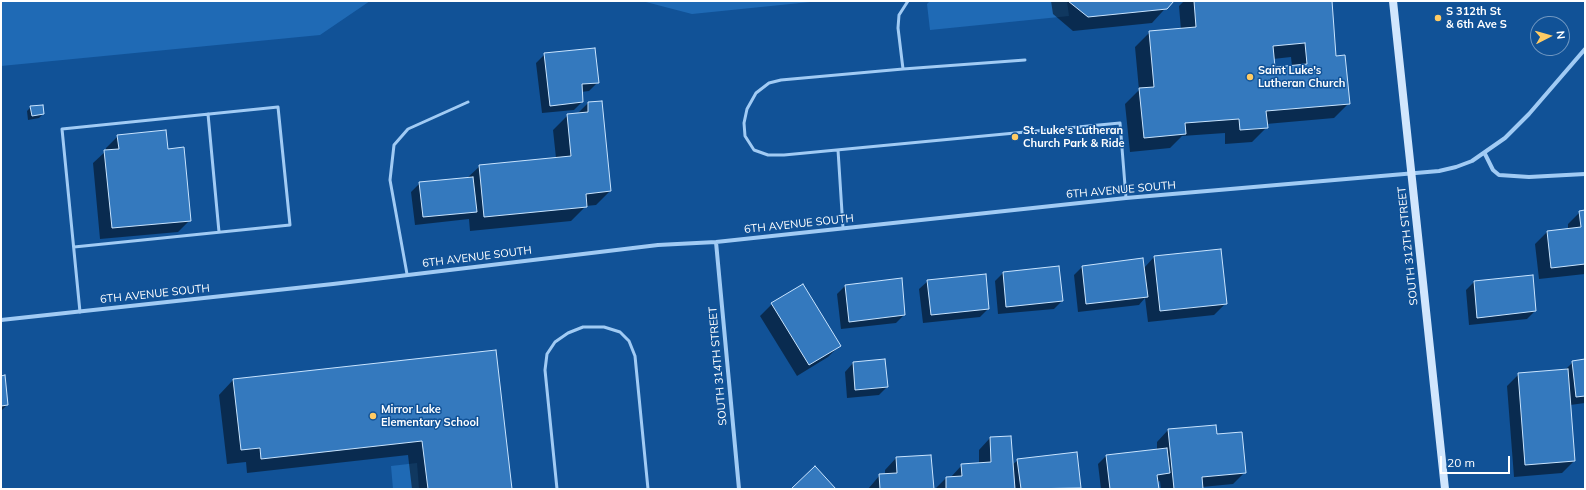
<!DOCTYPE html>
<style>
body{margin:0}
#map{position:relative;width:1586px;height:490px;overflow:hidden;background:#115297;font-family:Mulish,sans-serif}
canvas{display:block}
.frame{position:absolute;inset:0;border:2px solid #fff;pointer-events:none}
.north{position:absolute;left:1530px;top:16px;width:40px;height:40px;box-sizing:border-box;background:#115297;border:1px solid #7097c1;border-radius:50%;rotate:84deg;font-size:11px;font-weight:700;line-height:16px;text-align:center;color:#fff}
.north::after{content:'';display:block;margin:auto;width:14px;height:18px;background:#ffcb64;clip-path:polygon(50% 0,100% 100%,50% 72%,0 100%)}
.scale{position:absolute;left:1440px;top:456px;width:70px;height:18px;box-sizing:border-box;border:2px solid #fff;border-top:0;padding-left:5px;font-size:12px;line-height:14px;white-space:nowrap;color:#fff;-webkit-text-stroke:3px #115297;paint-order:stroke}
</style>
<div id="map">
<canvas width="1586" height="490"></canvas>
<div class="frame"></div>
<div class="north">N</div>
<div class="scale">20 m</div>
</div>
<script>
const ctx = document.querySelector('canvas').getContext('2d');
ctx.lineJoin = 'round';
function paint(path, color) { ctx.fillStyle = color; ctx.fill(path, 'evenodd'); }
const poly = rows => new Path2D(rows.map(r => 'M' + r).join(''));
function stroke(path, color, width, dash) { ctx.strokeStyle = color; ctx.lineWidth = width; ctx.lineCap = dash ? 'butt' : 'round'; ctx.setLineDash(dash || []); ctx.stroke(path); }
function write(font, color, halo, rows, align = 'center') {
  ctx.font = font + ' Mulish,sans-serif'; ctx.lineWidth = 3; ctx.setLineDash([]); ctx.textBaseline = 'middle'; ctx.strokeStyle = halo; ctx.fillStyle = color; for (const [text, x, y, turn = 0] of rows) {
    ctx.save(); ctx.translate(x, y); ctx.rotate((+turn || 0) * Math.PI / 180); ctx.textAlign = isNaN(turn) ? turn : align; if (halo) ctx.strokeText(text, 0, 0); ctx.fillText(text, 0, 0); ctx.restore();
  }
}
const green = poly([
 [1,1,370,1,320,35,1,66],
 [642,1,820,1,692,14],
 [930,1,1067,1,1069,16,930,30,927,4],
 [417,463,419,489,393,489,391,466]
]);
const shadow = poly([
 [1051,1,1172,1,1152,23,1073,31,1053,14],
 [1184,1,1331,1,1336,57,1349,103,1334,118,1266,124,1267,127,1252,142,1225,144,1225,133,1182,136,1170,148,1130,152,1125,104,1139,90,1135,47,1150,32,1181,30,1179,6],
 [1291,57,1292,67,1274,68,1273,59],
 [545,54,598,82,589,91,581,92,582,102,574,110,542,113,536,63],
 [588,103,610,191,596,205,586,206,571,221,470,231,469,219,415,225,411,192,420,183,466,179,480,166,556,158,553,130,568,115,576,115],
 [31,107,43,114,39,118,28,120,27,111],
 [118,136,167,150,190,220,178,232,100,239,93,163,106,151,106,148],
 [1585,211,1585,274,1539,279,1535,244,1547,232,1568,230,1568,224,1580,212],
 [1154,257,1226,303,1214,315,1148,322,1145,298,1139,305,1078,312,1074,275,1082,267,1143,259,1144,268],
 [1003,273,1062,301,1054,309,998,314,995,281],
 [928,281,988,309,980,317,923,323,919,289],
 [1474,282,1535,311,1527,319,1469,325,1466,290],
 [803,285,840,345,828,357,797,376,760,316,772,304],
 [845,286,904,315,896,323,841,329,837,294],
 [495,351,511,489,412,489,408,455,247,473,246,462,227,464,219,395,233,380],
 [1585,360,1585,403,1570,405,1574,461,1562,473,1514,477,1507,386,1519,374,1565,370,1573,362],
 [853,363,887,387,879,395,847,398,845,372],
 [1,377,7,405,1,411],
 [1168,430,1216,435,1245,472,1233,484,1202,487,1202,489,1161,489,1160,481,1157,482,1158,489,1101,489,1098,464,1106,456,1157,450,1157,442],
 [990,438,1012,465,1018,460,1080,487,1079,489,935,489,946,478,950,478,962,465,979,463,979,450],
 [896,458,933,489,868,489,880,475,885,475,885,470]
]);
const building = poly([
 [1068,1,1174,1,1167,9,1088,17,1068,1],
 [1194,1,1332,1,1336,56,1345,55,1350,104,1266,111,1268,128,1240,130,1239,119,1185,123,1186,134,1144,138,1139,88,1154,87,1149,31,1196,27,1194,1],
 [1305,43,1307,64,1275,67,1273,46,1305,43],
 [595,48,599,83,582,84,583,102,550,106,544,53,595,48],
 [602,101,611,191,586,194,587,207,484,217,479,165,571,156,567,114,588,112,588,102,602,101],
 [43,105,44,114,32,116,30,106,43,105],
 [166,130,168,149,184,147,191,221,112,228,104,150,119,149,117,135,166,130],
 [473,177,477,212,423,217,419,182,473,177],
 [1585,210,1585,264,1551,268,1547,231,1581,227,1579,211,1585,210],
 [1221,249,1227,304,1160,311,1154,256,1221,249],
 [1143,258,1148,297,1086,304,1082,266,1143,258],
 [1059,266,1063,301,1006,307,1003,272,1059,266],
 [986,274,989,309,931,315,927,280,986,274],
 [1533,275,1536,311,1477,318,1474,281,1533,275],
 [902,278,905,315,849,322,845,285,902,278],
 [803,284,841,346,809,365,771,303,803,284],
 [496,350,512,489,428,489,422,441,261,459,260,448,241,450,233,379,496,350],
 [885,359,888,387,855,390,853,362,885,359],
 [1585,359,1585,396,1576,397,1572,361,1585,359],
 [1568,369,1575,461,1525,465,1518,373,1568,369],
 [5,375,8,405,1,406,1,376,5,375],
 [1216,425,1217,434,1242,432,1246,473,1202,477,1203,489,1174,489,1168,429,1216,425],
 [1011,436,1015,489,946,489,946,477,962,476,961,464,991,462,990,437,1011,436],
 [1167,448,1170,473,1157,475,1159,489,1110,489,1106,455,1167,448],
 [1077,452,1081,488,1021,489,1017,459,1077,452],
 [931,455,934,489,880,489,879,474,897,473,896,457,931,455],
 [815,466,836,489,791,489,815,466]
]);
const lane = poly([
 [1025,60,903,69,781,80,769,83,756,93,747,109,744,123,745,136,754,150,768,155,784,155,1120,123,1126,198],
 [903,69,898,28,899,15,908,1],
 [208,114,219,232],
 [838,150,843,228],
 [74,247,290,225,278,107,62,129,80,312],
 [407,274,390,180,394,145,408,129,468,102],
 [557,489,545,370,547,354,555,342,568,333,583,327,604,327,620,332,629,341,635,356,648,489]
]);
const street = poly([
 [1485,154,1493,170,1499,175,1529,177,1585,174],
 [716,242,739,489],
 [1,320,333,284,658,245,716,242,1126,198,1439,171,1456,167,1472,161,1505,138,1529,114,1585,49]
]);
const secondary = poly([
 [1393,1,1445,489]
]);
const markers = [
 [1438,18,4,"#ffcb64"],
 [1250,77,4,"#ffcb64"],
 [1015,137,4,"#ffcb64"],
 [373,416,4,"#ffcb64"]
];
const poiNames = [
 ["S 312th St",1446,12],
 ["& 6th Ave S",1446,25],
 ["Saint Luke's",1258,71],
 ["Lutheran Church",1258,84],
 ["St. Luke's Lutheran",1023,131],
 ["Church Park & Ride",1023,144],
 ["Mirror Lake",381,410],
 ["Elementary School",381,423]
];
const streetNames = [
 ["6TH AVENUE SOUTH",1121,190,-5],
 ["6TH AVENUE SOUTH",799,224,-6],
 ["SOUTH 312TH STREET",1408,246,-96],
 ["6TH AVENUE SOUTH",477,257,-7],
 ["6TH AVENUE SOUTH",155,294,-6],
 ["SOUTH 314TH STREET",718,366,-95]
];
paint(green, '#1f6ab5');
paint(shadow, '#0007');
paint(building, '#3479be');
stroke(building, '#c9e4fe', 1);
stroke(lane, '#a1cbf4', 3);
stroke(street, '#a1cbf4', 4);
stroke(secondary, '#d1e6fd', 8);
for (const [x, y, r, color] of markers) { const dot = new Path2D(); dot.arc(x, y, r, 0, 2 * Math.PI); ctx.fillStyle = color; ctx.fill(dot); stroke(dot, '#115297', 1.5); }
write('bold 11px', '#fff', '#115297', poiNames, 'left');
write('11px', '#fff', '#115297', streetNames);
</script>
